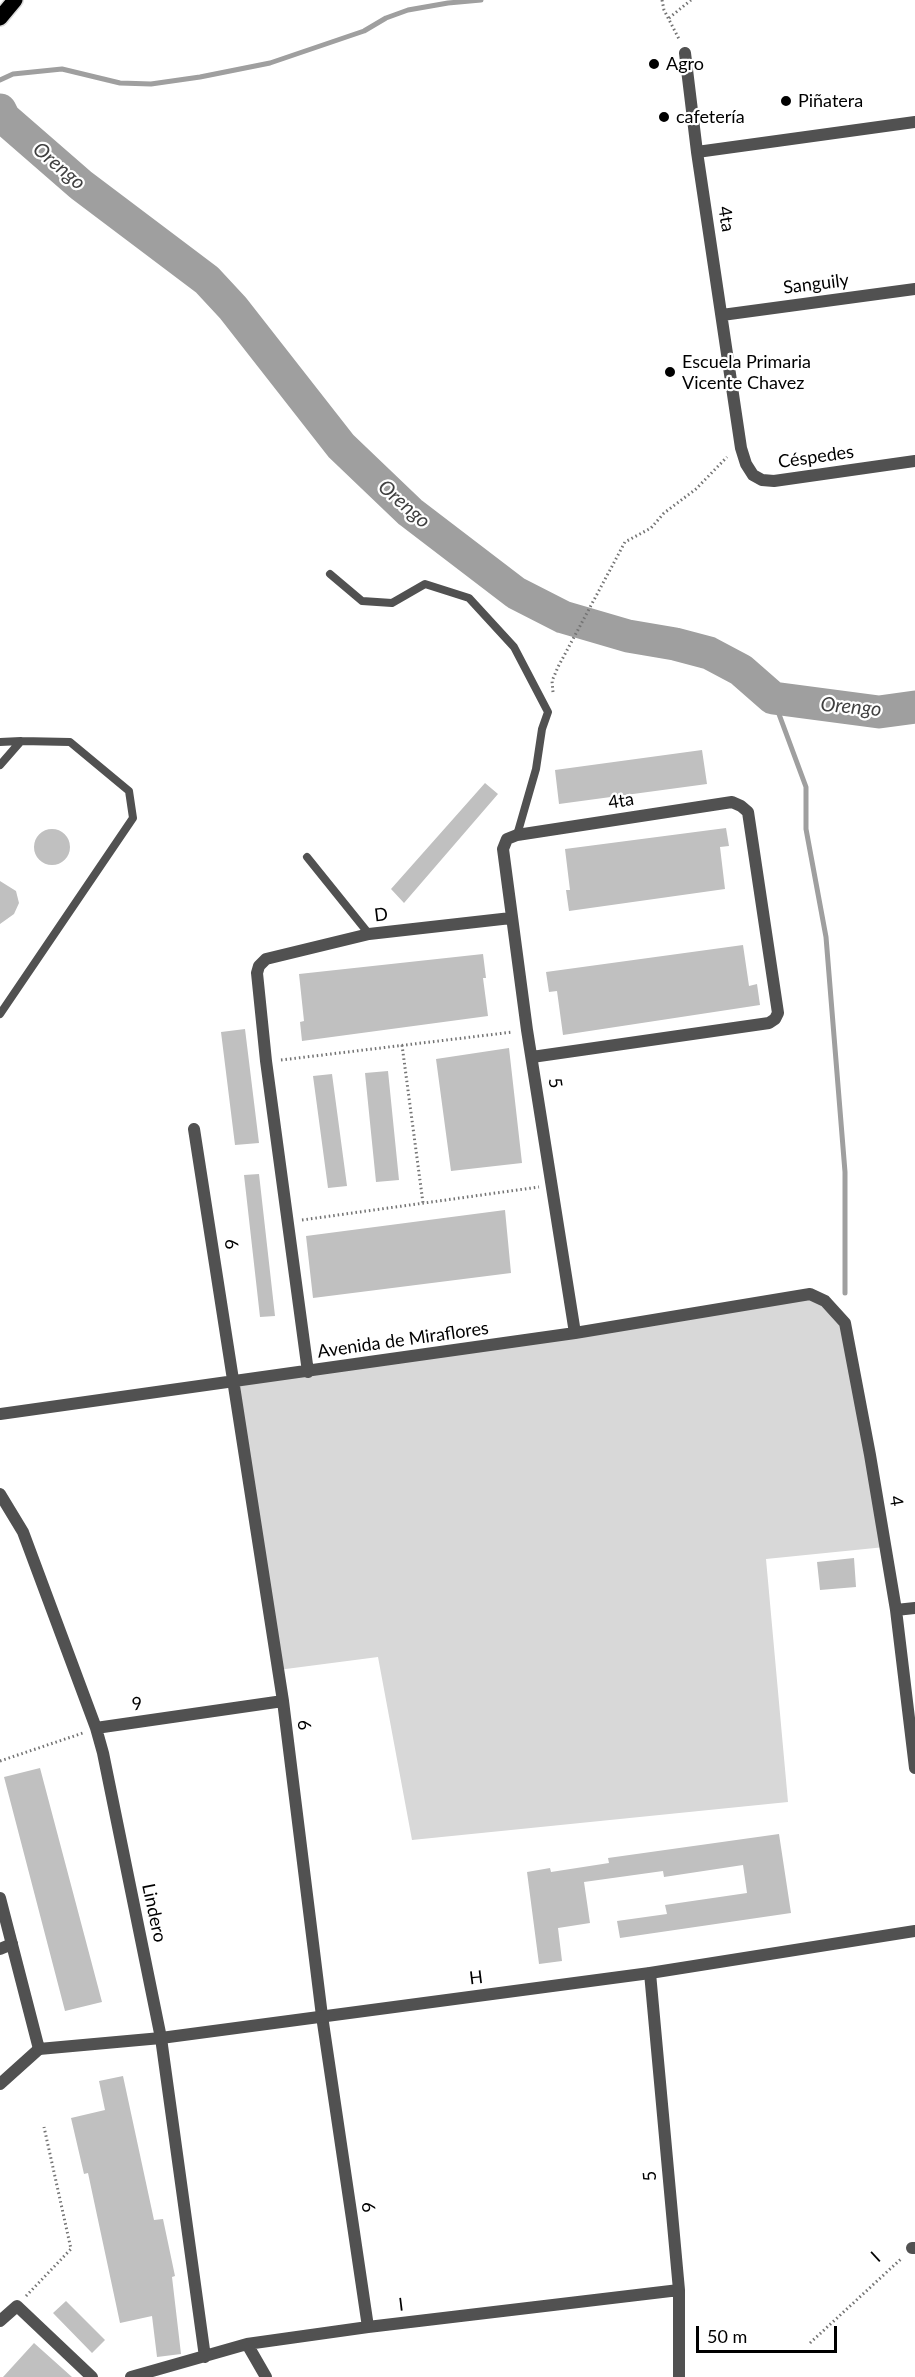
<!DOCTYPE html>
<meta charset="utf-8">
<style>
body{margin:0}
#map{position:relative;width:915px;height:2377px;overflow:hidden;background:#fff;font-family:Lato,sans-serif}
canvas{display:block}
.scale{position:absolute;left:696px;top:2326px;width:141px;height:27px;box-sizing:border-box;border:3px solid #000;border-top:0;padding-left:8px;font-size:18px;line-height:21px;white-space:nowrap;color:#000;-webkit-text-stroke:4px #fff;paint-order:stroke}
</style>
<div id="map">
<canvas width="915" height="2377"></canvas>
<div class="scale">50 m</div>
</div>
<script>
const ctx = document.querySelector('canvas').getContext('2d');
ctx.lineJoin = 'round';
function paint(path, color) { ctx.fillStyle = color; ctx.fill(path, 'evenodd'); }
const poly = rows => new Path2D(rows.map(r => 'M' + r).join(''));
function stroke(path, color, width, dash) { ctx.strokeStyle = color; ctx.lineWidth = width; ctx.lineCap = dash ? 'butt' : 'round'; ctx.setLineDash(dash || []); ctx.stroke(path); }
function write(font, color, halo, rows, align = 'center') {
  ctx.font = font + ' Lato,sans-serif'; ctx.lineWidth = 4.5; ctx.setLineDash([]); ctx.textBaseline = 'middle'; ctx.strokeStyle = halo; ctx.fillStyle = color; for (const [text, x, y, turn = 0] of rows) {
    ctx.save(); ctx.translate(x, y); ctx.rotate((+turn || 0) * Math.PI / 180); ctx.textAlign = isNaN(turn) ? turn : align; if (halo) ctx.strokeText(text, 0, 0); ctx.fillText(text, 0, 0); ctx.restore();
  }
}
const green = poly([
 [810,1294,845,1323,885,1547,766,1559,788,1802,412,1840,378,1657,278,1670,235,1382]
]);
const stream = poly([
 [0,80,13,74,62,69,120,83,151,84,200,77,270,63,364,31,386,18,408,10,448,3,481,0],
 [773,698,806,787,806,829,826,937,845,1172,845,1293]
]);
const river = poly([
 [0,110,4,118,81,185,207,280,233,308,341,446,410,512,516,593,563,617,628,636,675,644,709,653,741,670,773,698,879,712,915,707]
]);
const building = poly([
 [702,750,707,784,559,804,555,770],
 [485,783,498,794,404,903,391,889],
 [726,828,729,846,720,847,725,889,569,911,566,890,570,890,565,849],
 '34 847a18 18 0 1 1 36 0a18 18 0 1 1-36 0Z',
 [0,881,16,891,19,903,14,914,0,924],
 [743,945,749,986,757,984,760,1005,563,1035,557,991,549,992,546,972],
 [483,954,486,978,483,978,488,1016,302,1041,300,1022,304,1021,299,974],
 [245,1029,259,1143,235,1145,221,1032],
 [509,1048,522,1163,451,1171,436,1059],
 [388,1071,399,1180,376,1182,365,1073],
 [332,1074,347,1186,328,1188,313,1076],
 [259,1174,275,1316,260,1317,244,1175],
 [505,1210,511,1273,313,1298,306,1236],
 [854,1558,856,1587,820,1590,817,1562],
 [40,1768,102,2002,65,2011,4,1777],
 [779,1834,791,1913,620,1938,617,1921,667,1914,665,1905,747,1893,743,1865,664,1877,663,1871,584,1882,590,1923,558,1928,562,1961,539,1964,527,1872,550,1868,551,1872,609,1863,608,1858],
 [123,2076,154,2220,163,2219,175,2276,172,2277,181,2354,157,2357,152,2316,120,2323,88,2173,84,2174,71,2118,105,2110,99,2081],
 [66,2301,105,2340,92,2353,53,2313],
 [34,2343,72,2377,3,2377]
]);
const path = poly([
 [662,0,664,10,679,39],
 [669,18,691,0],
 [553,692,552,681,558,667,625,542,651,528,664,513,696,489,727,457],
 [402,1045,423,1203],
 [281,1060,513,1032],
 [302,1220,539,1187],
 [0,1761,83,1733],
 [26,2296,71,2249,44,2127],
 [810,2343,902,2258]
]);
const service = poly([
 [330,574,362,601,392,603,425,584,469,598,514,647,548,712,542,729,536,769,517,835],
 [0,742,21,741],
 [0,765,21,741,70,742,129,791,133,818,0,1014],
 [307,857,369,934]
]);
const minor = poly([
 [685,53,697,152,741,448,746,464,753,475,762,480,774,481,915,461],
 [697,152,915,122],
 [722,315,915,289],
 [532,1057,769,1023,775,1019,778,1013,748,812,741,806,732,802,517,835,507,839,503,849,527,1030,575,1333],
 [194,1129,283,1701,322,2016,368,2327],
 [308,1372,266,1061,257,973,259,966,266,959,369,934,511,918],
 [0,1414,575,1333,810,1294,825,1301,845,1323,870,1455,896,1610,915,1768],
 [0,1494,23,1532,96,1728,103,1753,161,2038,205,2357],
 [896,1610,915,1608],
 [96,1728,283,1701],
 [0,1949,12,1944],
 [650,1973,679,2290,679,2377],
 [0,2084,39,2049],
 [912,2248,915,2248],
 [0,2321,17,2306,92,2377],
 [247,2344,266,2377],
 [131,2377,247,2344,368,2327,679,2290]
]);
const tertiary = poly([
 [0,1898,39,2049,161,2038,650,1973,915,1931]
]);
const primary = poly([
 [0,18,15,0]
]);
const markers = [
 [654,64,6,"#000"],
 [786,101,6,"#000"],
 [664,117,6,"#000"],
 [670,372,6,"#000"]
];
const poiNames = [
 ["Agro",666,64],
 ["Piñatera",798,101],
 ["cafetería",676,117],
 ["Escuela Primaria",682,362],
 ["Vicente Chavez",682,383]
];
const streetNames = [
 ["4ta",726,219,81],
 ["Sanguily",816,284,-7],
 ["Céspedes",816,457,-8],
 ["4ta",621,801,-9],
 ["D",381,915,-7],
 ["5",555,1083,81],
 ["6",231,1244,81],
 ["Avenida de Miraflores",403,1340,-8],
 ["4",896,1501,81],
 ["9",137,1704,-8],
 ["6",304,1725,83],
 ["Lindero",154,1913,78],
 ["H",476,1978,-7],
 ["5",650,2176,-95],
 ["6",368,2207,82],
 ["I",876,2257,-43],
 ["I",401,2305,-7]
];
const waterNames = [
 ["Orengo",59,166,40],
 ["Orengo",404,504,41],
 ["Orengo",851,707,5]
];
paint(green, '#d8d8d8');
stroke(stream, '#9f9f9f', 5);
stroke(river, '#9f9f9f', 33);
paint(building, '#c0c0c0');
stroke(primary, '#dbdbdb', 18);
stroke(path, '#737373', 3, [1.5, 3]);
stroke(service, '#515151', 8);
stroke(minor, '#515151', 12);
stroke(tertiary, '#515151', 12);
stroke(primary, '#000', 15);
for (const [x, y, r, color] of markers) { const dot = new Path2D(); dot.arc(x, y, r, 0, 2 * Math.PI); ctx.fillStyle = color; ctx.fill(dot); stroke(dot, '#fff', 2); }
write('18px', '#000', '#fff', poiNames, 'left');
write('18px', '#000', '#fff', streetNames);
write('italic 20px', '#404040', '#fff', waterNames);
</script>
